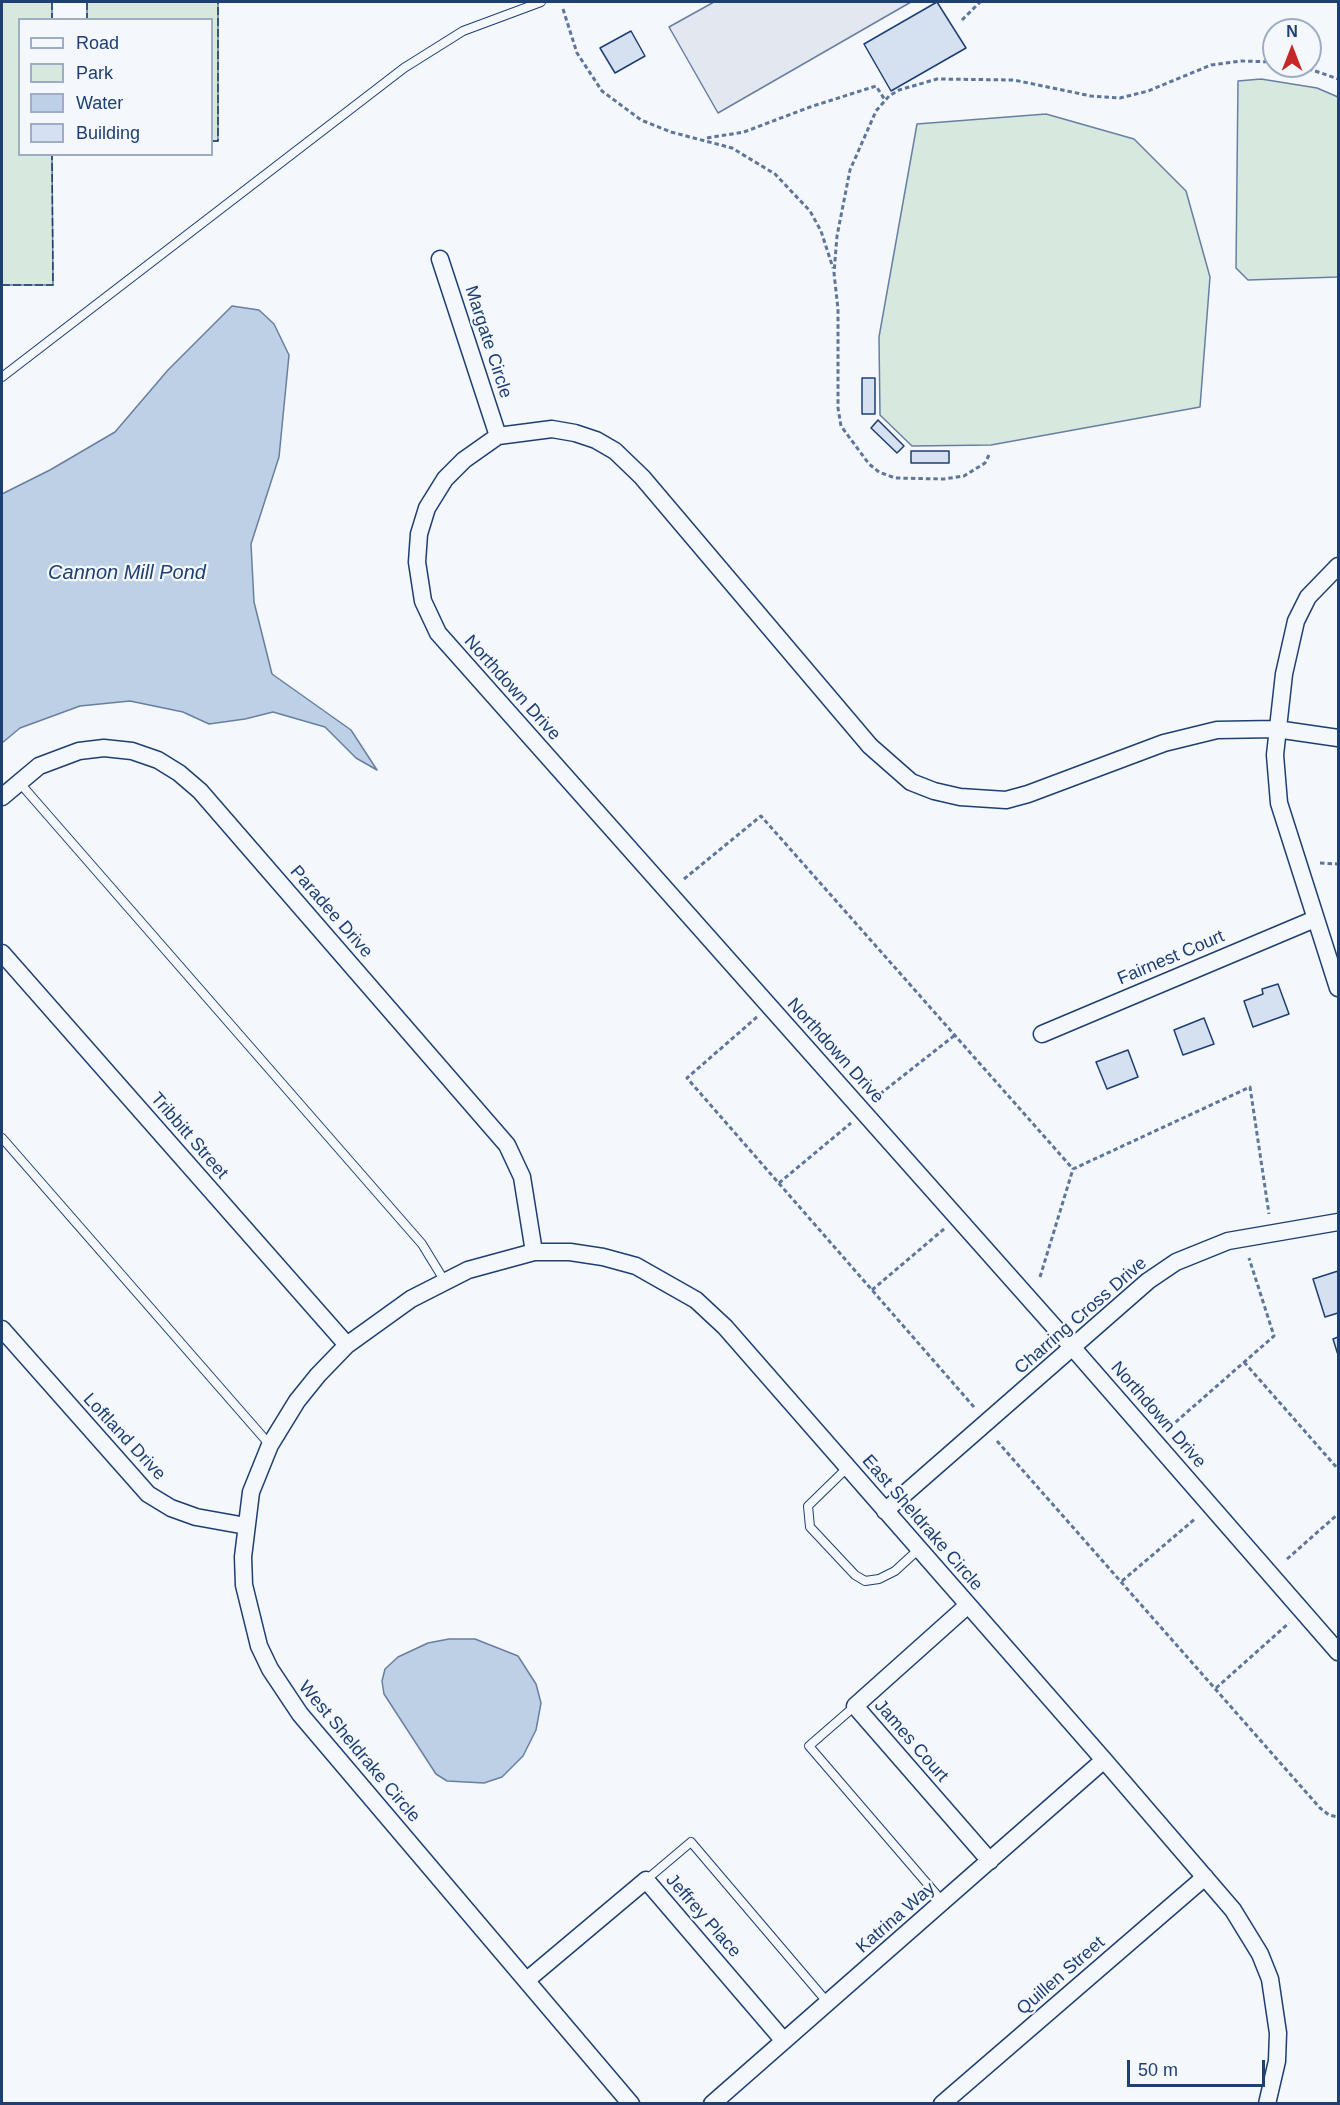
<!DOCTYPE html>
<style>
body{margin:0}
#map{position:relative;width:1340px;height:2105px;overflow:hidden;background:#f4f7fb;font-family:Arial,sans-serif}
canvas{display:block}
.frame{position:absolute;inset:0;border:3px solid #1d3f73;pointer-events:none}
.legend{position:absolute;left:18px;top:18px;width:195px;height:138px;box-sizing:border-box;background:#f4f7fb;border:2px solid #9eadc5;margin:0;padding:8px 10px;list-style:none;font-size:18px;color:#1d3f73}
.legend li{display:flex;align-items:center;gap:12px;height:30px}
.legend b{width:30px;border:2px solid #9eadc5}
.north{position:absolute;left:1262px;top:18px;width:60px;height:60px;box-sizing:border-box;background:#f4f7fb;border:2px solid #9eadc5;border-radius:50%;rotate:0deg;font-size:16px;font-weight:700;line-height:24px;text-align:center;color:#1d3f73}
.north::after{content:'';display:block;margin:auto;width:21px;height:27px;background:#c62828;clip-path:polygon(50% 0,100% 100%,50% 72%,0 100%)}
.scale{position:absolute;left:1127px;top:2060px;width:138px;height:27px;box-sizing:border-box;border:3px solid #1d3f73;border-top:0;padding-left:8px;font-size:18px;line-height:21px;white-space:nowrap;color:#1d3f73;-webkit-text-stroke:4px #f4f7fb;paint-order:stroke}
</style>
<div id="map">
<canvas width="1340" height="2105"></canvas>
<div class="frame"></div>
<ul class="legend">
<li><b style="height:8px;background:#f4f7fb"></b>Road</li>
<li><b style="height:16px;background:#d7e8df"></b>Park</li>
<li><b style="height:16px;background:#bed0e5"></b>Water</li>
<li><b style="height:16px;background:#d5e0f0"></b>Building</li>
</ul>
<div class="north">N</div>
<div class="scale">50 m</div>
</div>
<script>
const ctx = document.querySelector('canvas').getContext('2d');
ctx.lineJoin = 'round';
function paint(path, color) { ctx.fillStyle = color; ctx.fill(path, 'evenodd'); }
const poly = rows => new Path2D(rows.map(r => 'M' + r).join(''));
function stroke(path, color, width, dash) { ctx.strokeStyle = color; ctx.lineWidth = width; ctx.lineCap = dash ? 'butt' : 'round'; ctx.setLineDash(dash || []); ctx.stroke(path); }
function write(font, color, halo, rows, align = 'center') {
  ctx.font = font + ' Arial,sans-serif'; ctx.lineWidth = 4.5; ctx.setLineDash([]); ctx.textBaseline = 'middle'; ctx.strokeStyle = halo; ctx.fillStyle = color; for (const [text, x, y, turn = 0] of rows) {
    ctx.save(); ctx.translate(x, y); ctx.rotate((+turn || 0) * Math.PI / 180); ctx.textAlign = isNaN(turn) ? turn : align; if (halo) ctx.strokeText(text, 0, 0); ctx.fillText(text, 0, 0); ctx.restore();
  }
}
const green = poly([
 [2,2,52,2,52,19,20,20,20,154,52,155,53,285,2,285,2,2],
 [87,2,218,2,218,141,212,141,212,20,87,19,87,2],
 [1261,79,1317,88,1338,97,1338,277,1248,280,1236,268,1238,81,1261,79],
 [1046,114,1134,139,1186,191,1210,277,1200,407,991,445,912,446,880,415,879,337,917,124,1046,114]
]);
const parking = poly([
 [714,2,911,2,718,113,669,27,714,2]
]);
const water = poly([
 [232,306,259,310,274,324,289,355,279,457,251,544,254,602,272,674,351,730,377,770,356,758,325,727,273,712,245,719,209,724,183,712,130,701,80,706,20,728,2,743,2,494,50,470,115,432,168,370,232,306],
 [449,1639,475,1639,518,1656,536,1684,541,1703,536,1730,523,1756,502,1777,484,1783,447,1781,436,1774,384,1694,382,1681,385,1669,398,1657,428,1643,449,1639]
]);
const building = poly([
 [937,2,966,48,891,91,864,44,937,2],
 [631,31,645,56,615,73,600,48,631,31],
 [862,378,875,378,875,414,862,414,862,378],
 [878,420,904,446,897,453,871,428,878,420],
 [911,451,949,451,949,463,911,463,911,451],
 [1278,984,1289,1014,1253,1027,1244,1001,1263,994,1262,989,1278,984],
 [1204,1018,1214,1044,1183,1055,1174,1030,1204,1018],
 [1128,1050,1138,1077,1107,1089,1096,1062,1128,1050],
 [1338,1271,1338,1313,1325,1317,1313,1279,1338,1271],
 [1338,1337,1338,1355,1333,1339,1338,1337]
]);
const path = poly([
 [563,9,577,53,602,91,641,120,671,132,732,148,775,174,810,211,821,231,833,268],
 [962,20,980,2],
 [1301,66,1338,79],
 [707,138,744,132,810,107,876,86,885,100],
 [989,455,985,463,964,476,944,479,895,478,879,472,869,464,841,426,838,408,838,309,834,273,837,236,850,170,876,111,889,96,899,90,937,79,1014,80,1091,96,1120,98,1148,91,1211,65,1241,61,1274,62],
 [1320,863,1338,864],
 [684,879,761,816,1073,1169],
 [757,1017,687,1078,974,1407],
 [880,1094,955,1035],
 [779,1183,851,1123],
 [1040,1277,1073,1169,1250,1087,1269,1214],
 [872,1290,944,1229],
 [1244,1362,1338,1469],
 [1170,1427,1274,1336,1249,1258],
 [997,1441,1320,1808,1329,1815,1338,1817],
 [1287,1559,1338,1514],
 [1122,1581,1196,1518],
 [1216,1688,1289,1623]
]);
const service = poly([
 [2,377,404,68,463,31,541,2],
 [18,781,422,1244,444,1280],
 [2,1138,270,1445],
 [847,1468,808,1506,810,1527,855,1575,865,1581,879,1579,895,1571,919,1549],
 [855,1706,809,1746,943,1902],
 [646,1880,691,1842,828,2003]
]);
const minor = poly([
 [440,259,498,436],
 [1338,566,1308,597,1296,621,1284,674,1275,755,1279,803,1338,988],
 [1338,738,1276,729,1217,730,1164,743,1028,794,1006,800,960,797,934,791,911,782,870,746,642,477,615,451,596,440,575,433,552,429,498,436,464,460,445,479,427,508,419,534,417,562,423,601,438,633,1073,1348,1338,1652],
 [2,797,39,766,79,751,104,748,132,751,158,760,179,773,200,791,507,1145,522,1177,534,1252],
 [2,953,347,1345],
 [1042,1034,1315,919],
 [2,1329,148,1494,171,1508,196,1517,246,1526],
 [885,1511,1148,1281,1176,1262,1228,1241,1338,1222],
 [968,1605,855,1706,990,1861],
 [527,1980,646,1880,784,2041],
 [631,2104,300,1714,270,1669,259,1646,244,1585,243,1557,251,1492,270,1445,297,1401,318,1375,347,1345,411,1299,468,1270,534,1252,570,1252,603,1257,636,1266,696,1300,725,1327,1104,1760,1233,1910,1260,1954,1270,1979,1278,2033,1277,2061,1267,2104],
 [712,2104,1104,1760],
 [942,2104,1205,1877]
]);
const fence = poly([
 [52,2,52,20],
 [87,2,87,20],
 [212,141,218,141,218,2],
 [2,285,53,285,52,154]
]);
const streetNames = [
 ["Margate Circle",488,342,72],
 ["Northdown Drive",512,688,48],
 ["Paradee Drive",331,912,49],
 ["Fairnest Court",1171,958,-23],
 ["Northdown Drive",835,1051,48],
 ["Tribbitt Street",189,1136,49],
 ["Charring Cross Drive",1081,1316,-41],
 ["Northdown Drive",1158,1415,49],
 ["Loftland Drive",124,1437,47],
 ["East Sheldrake Circle",922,1523,49],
 ["James Court",911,1741,49],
 ["West Sheldrake Circle",359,1752,50],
 ["Jeffrey Place",703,1916,49],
 ["Katrina Way",896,1918,-41],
 ["Quillen Street",1061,1976,-41]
];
const waterNames = [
 ["Cannon Mill Pond",127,573]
];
paint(green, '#d7e8df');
stroke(green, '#687fa3', 1.5);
paint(parking, '#e3e8f0');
stroke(parking, '#687fa3', 1.5);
paint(water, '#bed0e5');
stroke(water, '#687fa3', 1.5);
paint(building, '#d5e0f0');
stroke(building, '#1d3f73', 1.5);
stroke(service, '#1d3f73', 10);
stroke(minor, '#1d3f73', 19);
stroke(path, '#5e769c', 3, [4.5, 3]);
stroke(service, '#f4f7fb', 8);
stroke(minor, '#f4f7fb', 16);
stroke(fence, '#1d3f73', 1.5, [8, 3]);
write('18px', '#1d3f73', '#f4f7fb', streetNames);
write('italic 20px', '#1d3f73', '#f4f7fb', waterNames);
</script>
